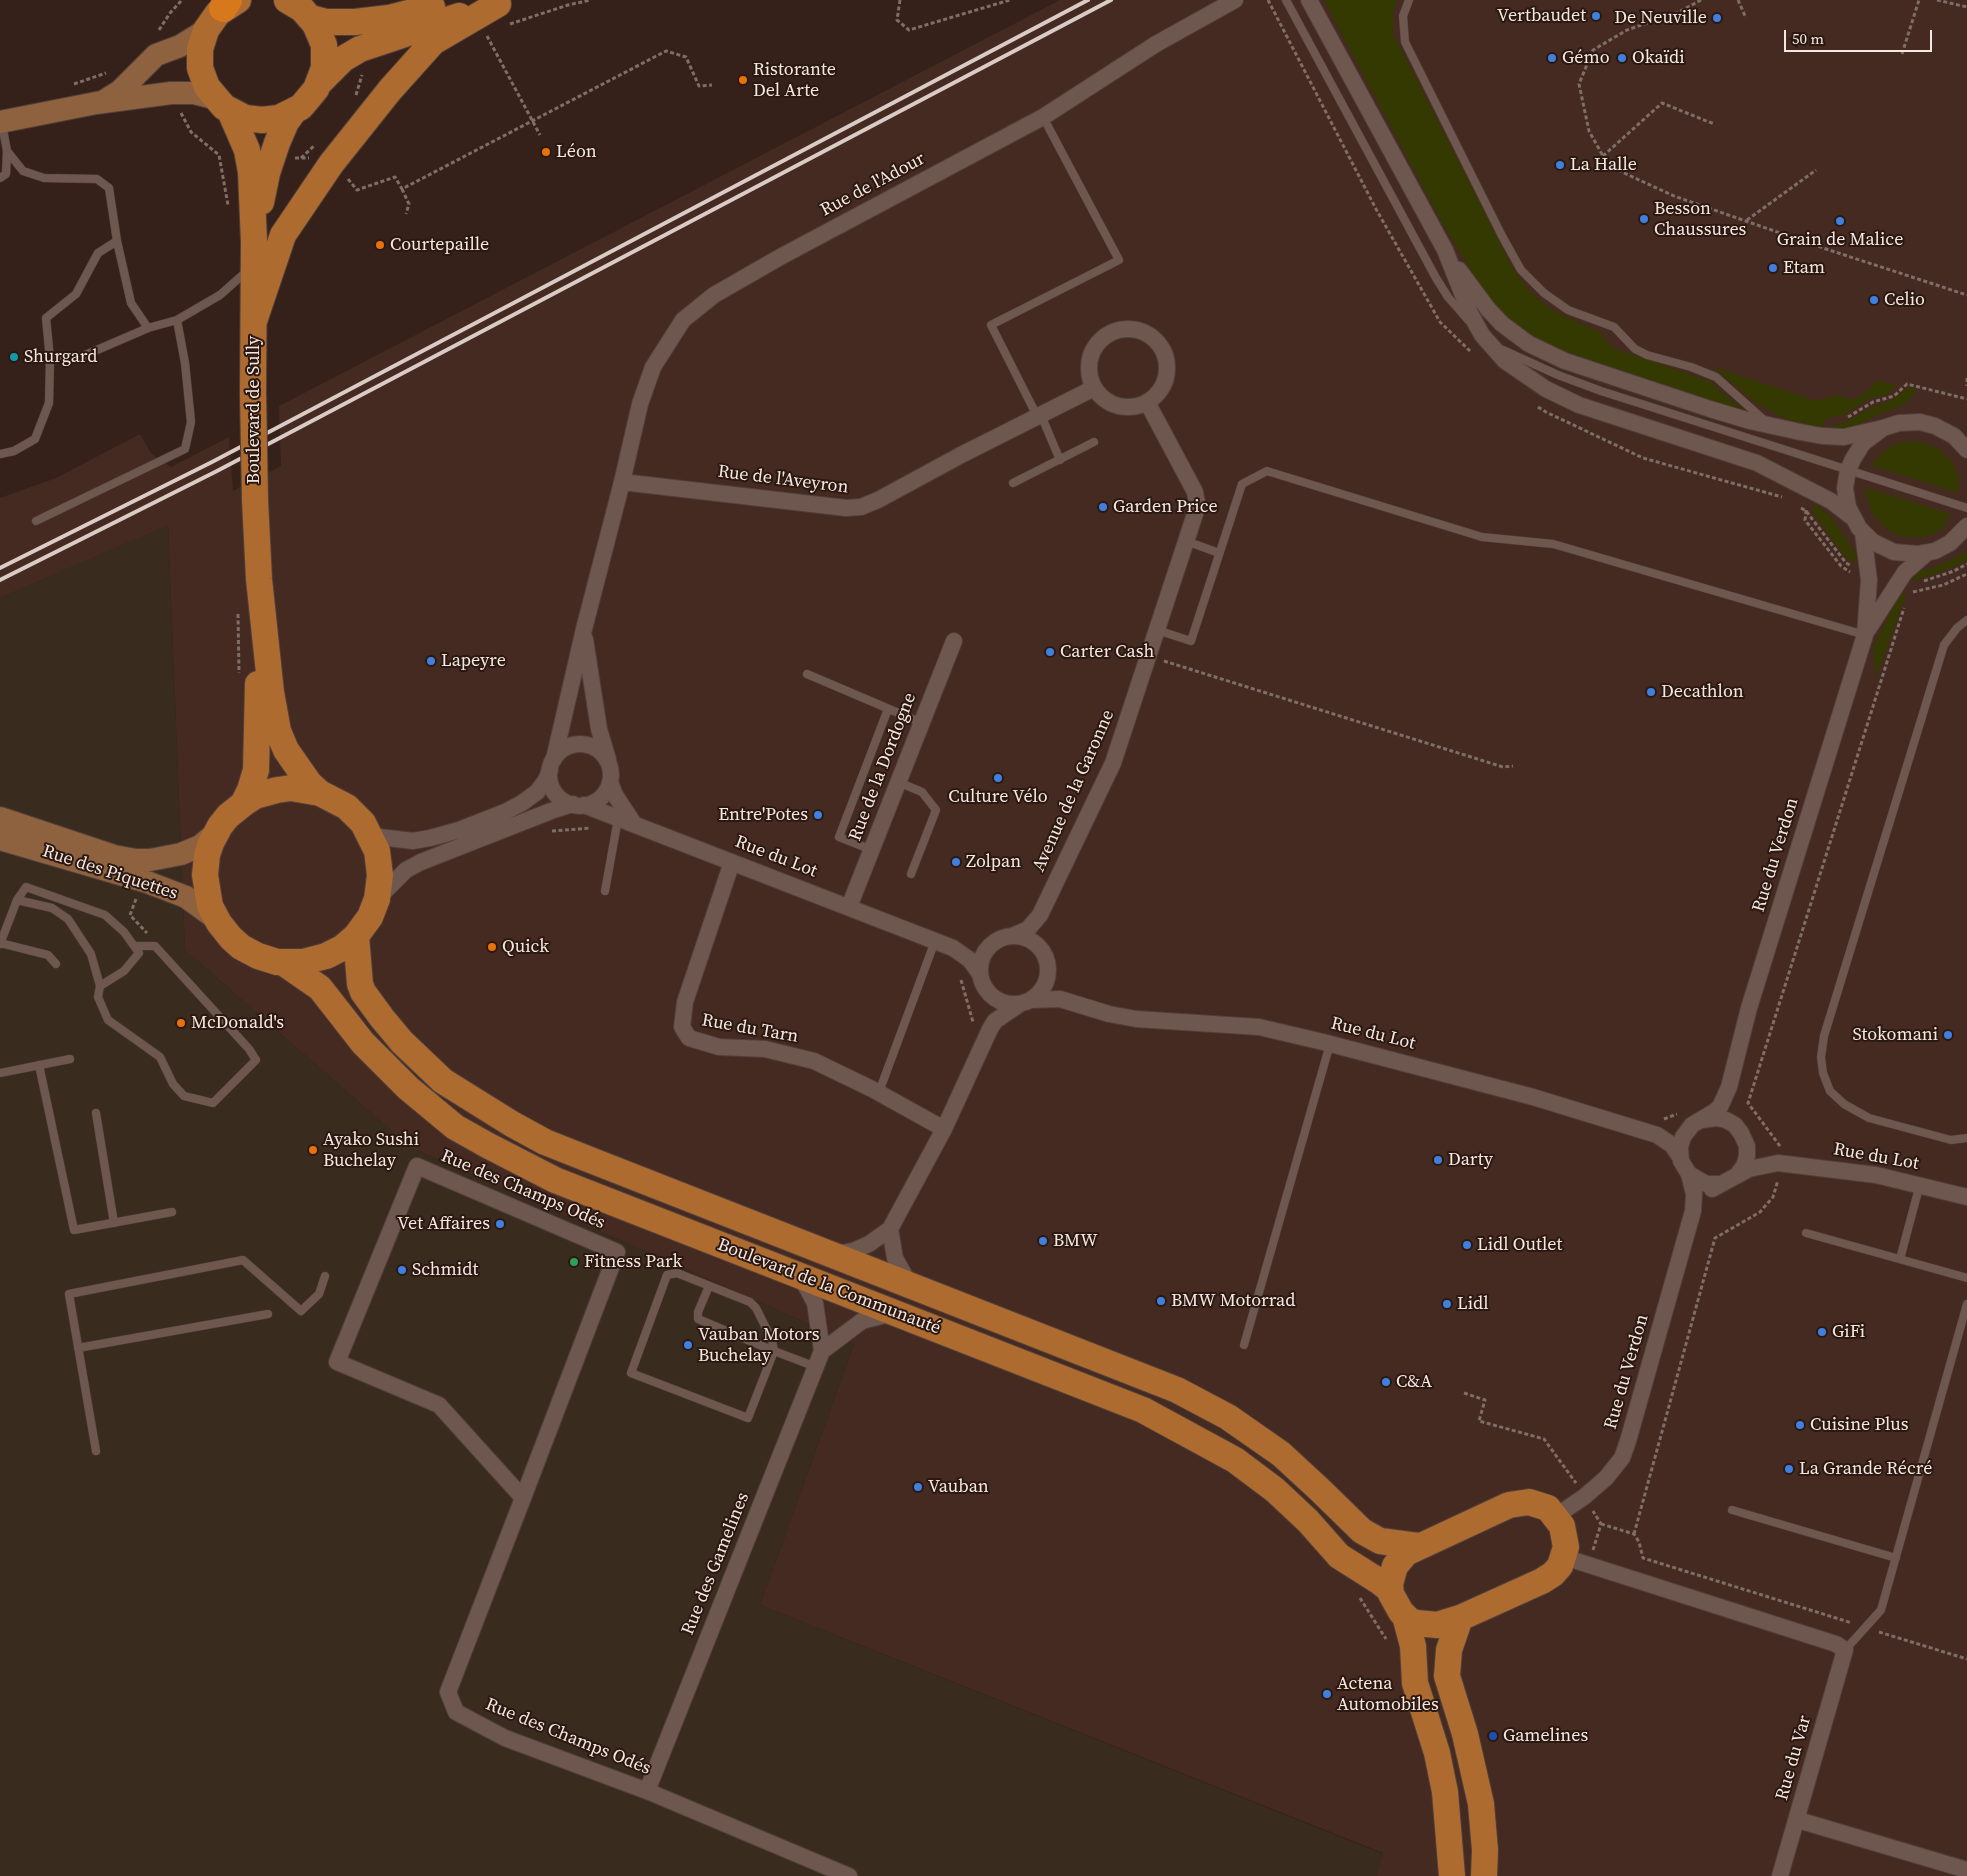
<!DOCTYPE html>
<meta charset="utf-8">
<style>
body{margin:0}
#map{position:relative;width:1967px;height:1876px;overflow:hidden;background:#35211a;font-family:"Source Serif 4",serif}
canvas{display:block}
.scale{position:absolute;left:1784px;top:30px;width:148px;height:22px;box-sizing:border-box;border:2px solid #f5e7e2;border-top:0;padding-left:6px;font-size:15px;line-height:18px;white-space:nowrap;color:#f5e7e2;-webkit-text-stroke:4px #2b1810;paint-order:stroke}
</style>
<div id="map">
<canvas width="1967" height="1876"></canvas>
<div class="scale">50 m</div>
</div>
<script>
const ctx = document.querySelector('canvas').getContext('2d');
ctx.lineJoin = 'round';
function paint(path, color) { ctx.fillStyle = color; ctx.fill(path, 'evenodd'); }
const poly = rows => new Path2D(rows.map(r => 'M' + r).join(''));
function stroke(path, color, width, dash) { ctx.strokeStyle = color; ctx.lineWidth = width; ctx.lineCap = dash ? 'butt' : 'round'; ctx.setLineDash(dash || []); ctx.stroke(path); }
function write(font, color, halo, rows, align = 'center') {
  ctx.font = font + ' "Source Serif 4",serif'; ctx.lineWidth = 4; ctx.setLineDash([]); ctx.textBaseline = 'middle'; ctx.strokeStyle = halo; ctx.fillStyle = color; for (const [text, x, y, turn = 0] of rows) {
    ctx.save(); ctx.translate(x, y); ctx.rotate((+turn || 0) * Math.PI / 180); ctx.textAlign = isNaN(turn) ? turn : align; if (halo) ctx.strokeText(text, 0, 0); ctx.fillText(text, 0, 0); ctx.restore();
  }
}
const built = poly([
 [1060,0,1967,0,1967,1876,1376,1876,1383,1853,760,1605,854,1344,410,1147,185,950,168,526,0,598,0,498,56,478,140,434,151,453,171,467,229,437,233,491,281,466,279,406]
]);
const industrial = poly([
 [168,525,185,950,410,1147,854,1344,760,1605,1383,1854,1376,1876,0,1876,0,598]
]);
const green = poly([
 [1324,0,1397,0,1393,13,1393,33,1512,267,1530,292,1552,310,1601,333,1611,347,1709,381,1747,413,1553,349,1523,332,1500,312,1480,284,1442,223],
 [1711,366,1817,401,1838,395,1849,399,1857,398,1865,394,1877,380,1897,386,1886,395,1868,399,1846,414,1826,419,1821,429,1786,419,1758,404],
 [1909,387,1917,389,1911,398,1903,405,1876,415,1856,427,1847,430,1833,430,1833,425,1844,423,1864,411,1892,400],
 [1906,441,1925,443,1941,450,1953,463,1959,477,1958,493,1870,465,1889,447],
 [1864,487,1951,514,1941,530,1929,536,1912,538,1897,535,1884,527,1872,514],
 [1814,503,1833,519,1856,554,1858,564,1846,558,1812,512],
 [1967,552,1967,559,1959,565,1919,579,1911,580,1920,571,1931,569],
 [1900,593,1906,594,1876,678,1873,648]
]);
const path = poly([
 [900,0,897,20,909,30,1010,0],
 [1268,0,1376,209,1440,322,1470,351],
 [1701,0,1677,13,1627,30,1593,50,1579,84,1589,131,1603,156,1622,172,1674,196,1826,249,1967,295],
 [1738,0,1746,18],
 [1937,0,1967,7],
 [510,24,568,5,591,0],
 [159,30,170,13,182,0],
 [487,36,540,135],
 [1902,54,1919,0],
 [74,84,106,73],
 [356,95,362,75],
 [181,113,191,132,219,155,228,205],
 [1603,156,1662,103,1714,124],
 [295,158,309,158],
 [301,158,315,145],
 [348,179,357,190,395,177,402,189,666,51,686,57,699,86,712,85],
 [402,189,409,204,406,214],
 [1747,220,1816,170],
 [1967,378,1967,386],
 [1538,407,1546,412,1643,458,1782,497],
 [1848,417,1873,402,1894,396,1907,384,1967,399],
 [1801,508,1806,511,1846,563,1850,565],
 [1806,510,1805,520,1841,566,1850,572],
 [1924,581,1954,571,1967,564],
 [1913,592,1943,585,1967,574],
 [238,614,239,673],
 [1164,661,1503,767,1513,766],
 [552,831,590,828],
 [136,899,130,915,147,933],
 [961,980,973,1022],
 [1664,1119,1677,1114],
 [1780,1146,1748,1103,1904,608],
 [1464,1393,1485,1400,1479,1421,1544,1439,1576,1483],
 [1601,1524,1634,1534,1639,1542,1643,1558,1852,1623],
 [1634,1534,1715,1238,1760,1212,1773,1197,1778,1180],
 [1593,1550,1601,1524,1593,1511],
 [1360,1598,1386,1639],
 [1879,1632,1967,1659]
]);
const lane = poly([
 [1286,0,1436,278,1448,297,1468,320],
 [1409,0,1403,16,1405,42,1502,236,1521,270,1544,293,1568,310,1614,327,1635,349,1647,355,1691,367,1716,377,1764,420],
 [0,178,6,174,7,151,2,124],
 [117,241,131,303,148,328],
 [1503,350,1558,375,1601,391,1967,508],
 [50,359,83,356,148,328,177,320,220,295,246,272],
 [1041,415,1060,460],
 [1037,416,991,325,1119,260,1043,117],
 [0,454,14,451,35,439,49,403,50,359,46,318,76,294,98,253,117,241,109,188,97,179,44,178,23,171,7,151],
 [1013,483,1094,442],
 [36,521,185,449,191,422,185,363,177,320],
 [1186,541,1219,553],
 [1967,620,1957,628,1944,645,1824,1036,1821,1057,1823,1073,1830,1091,1844,1104,1869,1118,1951,1140,1967,1138],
 [1157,630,1191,641,1242,484,1267,471,1482,537,1553,544,1567,548,1865,635],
 [807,674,922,723],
 [898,782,922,792,936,810,911,874],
 [872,850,839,837,888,709],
 [605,891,618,819],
 [0,943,48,955,56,964],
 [0,944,17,900,26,887,105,915,124,932,139,953,124,971,100,986,91,954,68,919,52,908,17,900],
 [100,986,98,997,108,1020,160,1057,173,1084,184,1096,213,1103,256,1060,249,1049,155,946,135,946],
 [39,1065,74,1230,172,1212],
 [0,1073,70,1059],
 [879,1092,935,941],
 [96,1113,114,1223],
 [1806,1233,1967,1278],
 [1900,1259,1920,1184],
 [709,1286,698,1312,698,1319,774,1351],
 [1244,1345,1330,1044],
 [78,1348,268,1314],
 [774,1351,772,1340,756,1308,750,1302,677,1273,667,1275,631,1373,748,1418,774,1351,816,1367],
 [96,1451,69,1294,243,1260,301,1311,319,1294,325,1276],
 [1732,1510,1896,1558],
 [1845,1650,1881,1610,1967,1304]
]);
const street = poly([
 [1309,0,1445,250,1470,313,1482,335,1505,361,1546,389,1579,405,1757,463,1831,501,1853,518],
 [1459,270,1488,309,1502,324,1529,344,1565,361,1710,409,1750,421,1800,432,1822,436,1844,437,1883,428],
 '1089 368a39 39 0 1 1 78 0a39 39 0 1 1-78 0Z',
 [1967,450,1954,436,1935,426,1920,422,1899,423,1883,428,1863,443,1853,459,1848,470,1845,488,1848,507,1859,528,1873,542,1894,552,1918,554,1935,551,1950,543,1967,526],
 [622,482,640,404,653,367,683,320,714,295,782,256,1043,117,1156,44,1235,0],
 [1867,631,1905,572,1927,553],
 [585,639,599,729,608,759],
 '549 775a31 31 0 1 1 62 0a31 31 0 1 1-62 0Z',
 [554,759,584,629,622,482,846,508,861,507,878,500,961,455,1094,388],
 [610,782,615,795,634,824],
 [584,805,953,948,970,960,980,974],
 [371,836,413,841,430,838,459,830,505,812,522,803,537,792,546,780,550,770],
 [732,862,685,1002,682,1027,689,1038,719,1047,765,1049,814,1061,872,1089,944,1129],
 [378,898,406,870,421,862,551,811,573,804],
 [849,907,954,641],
 '980 970a34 34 0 1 1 68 0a34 34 0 1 1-68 0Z',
 [1012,936,1028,929,1040,915,1113,763,1195,514,1197,503,1195,492,1147,402],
 [1030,1000,1060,999,1109,1014,1136,1019,1259,1027,1323,1042,1533,1097,1657,1135,1672,1145,1680,1157],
 [1702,1120,1716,1118,1726,1120,1735,1125,1741,1133,1747,1146,1747,1156,1744,1166,1738,1174],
 [1721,1184,1706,1184,1689,1174,1681,1161,1680,1147,1683,1137,1692,1125,1714,1112,1720,1107,1729,1087,1749,1008,1865,635,1869,580,1863,533],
 [1712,1189,1749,1169,1778,1163,1876,1175,1967,1197],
 [890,1229,895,1258,906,1278,911,1284],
 [836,1254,853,1251,869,1244,890,1229,944,1129,990,1029,995,1021,1020,1004],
 [800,1275,815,1303,822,1351,862,1321,893,1313],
 [523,1498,439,1405,337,1362,417,1166,617,1252,523,1498,448,1692,456,1712,505,1738,647,1791,849,1876],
 [1556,1516,1584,1497,1606,1478,1622,1458,1628,1441,1693,1211,1694,1194,1689,1174],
 [1564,1557,1836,1644,1845,1650,1780,1876],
 [647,1791,822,1351],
 [1798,1820,1967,1870]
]);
const secondary = poly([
 [104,101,120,91,156,55,180,46,206,30],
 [0,122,96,103,171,93,194,93,214,98],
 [0,818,114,856,136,860,150,860,181,854,200,846,217,832],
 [0,839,147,882,186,897,215,918]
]);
const primary = poly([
 [238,0,218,13,206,30,200,49,200,68,207,87,224,107,245,118,262,120,279,118,301,107,316,89,324,68,324,45,315,24,302,9,287,0],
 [311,18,326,22,355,22,389,18,432,7],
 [320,82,343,59,360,49,459,16],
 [230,111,247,150,251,172,254,242,253,393],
 [261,202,267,173,277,143,286,122,294,111],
 [254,321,283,235,331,164,390,90,433,42,498,4],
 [255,500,259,579,271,692,278,731,286,750,309,783,320,793,347,807,363,823,377,851,380,875,377,899,370,917,356,936,342,948,326,956,303,962,277,962,258,956,241,947,231,938,219,923,210,906,205,875,207,855,211,843,220,826,228,816,243,804,255,796,277,790,291,788,320,793],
 [243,804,250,790,256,770,258,684],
 [356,936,360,984,363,992,382,1018,402,1042,443,1081,512,1124,545,1142,593,1161,1177,1390,1228,1417,1281,1454,1320,1490,1362,1531,1380,1541,1418,1546],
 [284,963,320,988,363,1043,408,1088,455,1127,487,1145,555,1180,1143,1410,1235,1460,1275,1490,1308,1521,1339,1556,1380,1582,1390,1590],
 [1529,1502,1548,1508,1562,1526,1566,1547,1560,1566,1553,1574,1542,1581,1460,1618,1437,1625,1417,1623,1410,1621,1401,1612,1391,1594,1390,1584,1395,1566,1406,1553,1509,1505,1529,1502],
 [1405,1616,1413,1646,1415,1683,1437,1753,1445,1792,1452,1876],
 [1460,1618,1449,1650,1447,1676,1465,1734,1481,1804,1485,1850,1484,1876]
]);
const highway = poly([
 [223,8,228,0]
]);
const rail = poly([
 [0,568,212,462,1088,0],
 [0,580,217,471,1111,0]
]);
const primaryBridge = poly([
 [253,393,255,500]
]);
const markers = [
 [1596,16,5,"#3f7fe0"],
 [1717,18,5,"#3f7fe0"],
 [1552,58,5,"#3f7fe0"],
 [1622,58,5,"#3f7fe0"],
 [743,80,5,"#e8710a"],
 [546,152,5,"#e8710a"],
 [1560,165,5,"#3f7fe0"],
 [1644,219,5,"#3f7fe0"],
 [1840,221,5,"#3f7fe0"],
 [380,245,5,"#e8710a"],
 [1773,268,5,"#3f7fe0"],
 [1874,300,5,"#3f7fe0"],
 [14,357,5,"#0f9aa8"],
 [1103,507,5,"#3f7fe0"],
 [1050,652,5,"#3f7fe0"],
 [431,661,5,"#3f7fe0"],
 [1651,692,5,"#3f7fe0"],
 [998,778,5,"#3f7fe0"],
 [818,815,5,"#3f7fe0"],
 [956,862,5,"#3f7fe0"],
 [492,947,5,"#e8710a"],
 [181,1023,5,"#e8710a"],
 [1948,1035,5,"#3f7fe0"],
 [313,1150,5,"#e8710a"],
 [1438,1160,5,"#3f7fe0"],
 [500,1224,5,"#3f7fe0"],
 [1043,1241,5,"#3f7fe0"],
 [1467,1245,5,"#3f7fe0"],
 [574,1262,5,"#2e9e5b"],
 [402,1270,5,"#3f7fe0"],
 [1161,1301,5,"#3f7fe0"],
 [1447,1304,5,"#3f7fe0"],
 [1822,1332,5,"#3f7fe0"],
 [688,1345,5,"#3f7fe0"],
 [1386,1382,5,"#3f7fe0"],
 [1800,1425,5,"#3f7fe0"],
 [1789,1469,5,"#3f7fe0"],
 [918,1487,5,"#3f7fe0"],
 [1327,1694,5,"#3f7fe0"],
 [1493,1736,5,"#1a4fb4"]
];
const poiNames = [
 ["Vertbaudet",1586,16,"right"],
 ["De Neuville",1707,18,"right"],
 ["Gémo",1562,58],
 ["Okaïdi",1632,58],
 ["Ristorante",753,70],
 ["Del Arte",753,91],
 ["Léon",556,152],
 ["La Halle",1570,165],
 ["Besson",1654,209],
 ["Chaussures",1654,230],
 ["Grain de Malice",1840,240,"center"],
 ["Courtepaille",390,245],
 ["Etam",1783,268],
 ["Celio",1884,300],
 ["Shurgard",24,357],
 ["Garden Price",1113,507],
 ["Carter Cash",1060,652],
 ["Lapeyre",441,661],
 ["Decathlon",1661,692],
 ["Culture Vélo",998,797,"center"],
 ["Entre'Potes",808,815,"right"],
 ["Zolpan",966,862],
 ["Quick",502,947],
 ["McDonald's",191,1023],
 ["Stokomani",1938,1035,"right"],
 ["Ayako Sushi",323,1140],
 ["Buchelay",323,1161],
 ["Darty",1448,1160],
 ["Vet Affaires",490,1224,"right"],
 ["BMW",1053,1241],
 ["Lidl Outlet",1477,1245],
 ["Fitness Park",584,1262],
 ["Schmidt",412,1270],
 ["BMW Motorrad",1171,1301],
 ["Lidl",1457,1304],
 ["GiFi",1832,1332],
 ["Vauban Motors",698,1335],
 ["Buchelay",698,1356],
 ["C&A",1396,1382],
 ["Cuisine Plus",1810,1425],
 ["La Grande Récré",1799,1469],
 ["Vauban",928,1487],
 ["Actena",1337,1684],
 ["Automobiles",1337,1705],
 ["Gamelines",1503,1736]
];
const streetNames = [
 ["Rue de l'Adour",873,185,-28],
 ["Boulevard de Sully",254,410,-90],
 ["Rue de l'Aveyron",783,480,7],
 ["Rue de la Dordogne",883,767,-69],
 ["Avenue de la Garonne",1074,791,-66],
 ["Rue du Verdon",1776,855,-73],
 ["Rue du Lot",776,857,21],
 ["Rue des Piquettes",110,873,18],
 ["Rue du Tarn",750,1029,10],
 ["Rue du Lot",1373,1034,14],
 ["Rue du Lot",1876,1157,10],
 ["Rue des Champs Odés",523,1190,23],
 ["Boulevard de la Communauté",829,1287,21],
 ["Rue du Verdon",1627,1372,-74],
 ["Rue des Gamelines",716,1564,-68],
 ["Rue des Champs Odés",568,1737,22],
 ["Rue du Var",1794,1758,-74]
];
paint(built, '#442a20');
paint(industrial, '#3a2b1f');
paint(green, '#343801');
stroke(lane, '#503f3a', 9);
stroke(street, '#503f3a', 18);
stroke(secondary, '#503f3a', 24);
stroke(primary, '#503f3a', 28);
stroke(highway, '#503f3a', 29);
stroke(path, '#7f6d67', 3, [4, 2.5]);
stroke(lane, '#6e574e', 8);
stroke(street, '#6e574e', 16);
stroke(secondary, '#8e613f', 22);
stroke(primary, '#ae6b30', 26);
stroke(highway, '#d8781c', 28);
stroke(rail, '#dacbc6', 4);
stroke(primaryBridge, '#503f3a', 28, []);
stroke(primaryBridge, '#ae6b30', 26);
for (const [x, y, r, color] of markers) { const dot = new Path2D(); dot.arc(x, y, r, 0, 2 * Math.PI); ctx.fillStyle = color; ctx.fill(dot); stroke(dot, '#2b1810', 2); }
write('18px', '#f5e7e2', '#2b1810', poiNames, 'left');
write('18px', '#f5e7e2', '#2b1810', streetNames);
</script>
